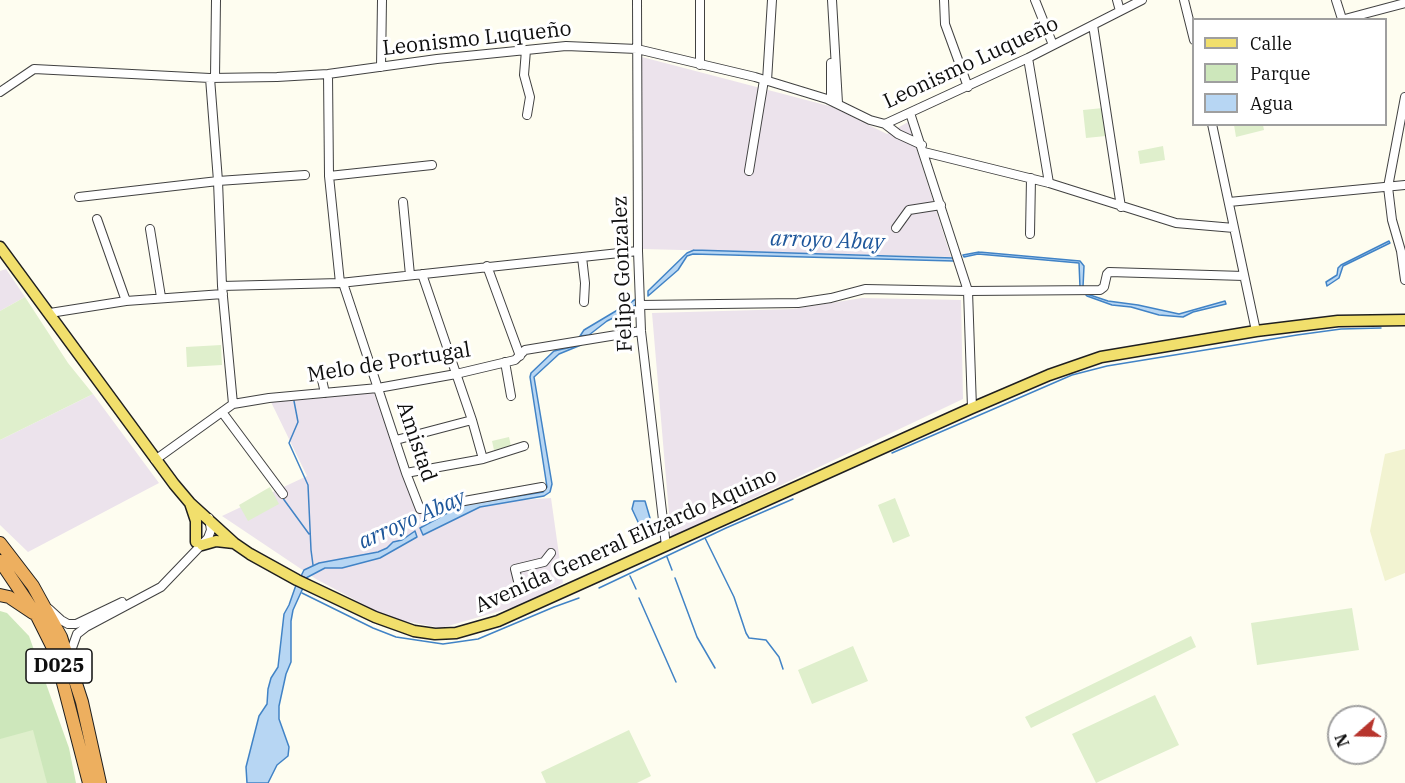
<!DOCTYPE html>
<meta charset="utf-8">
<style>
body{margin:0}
#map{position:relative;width:1405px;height:783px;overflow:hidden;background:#fefdf0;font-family:"IBM Plex Serif",serif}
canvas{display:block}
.legend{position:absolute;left:1192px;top:18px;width:195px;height:108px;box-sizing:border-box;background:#fff;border:2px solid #9f9f9f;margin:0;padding:8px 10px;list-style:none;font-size:18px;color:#0e0e0e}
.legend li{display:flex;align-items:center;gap:12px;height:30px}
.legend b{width:30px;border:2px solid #9f9f9f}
.north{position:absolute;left:1327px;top:705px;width:60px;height:60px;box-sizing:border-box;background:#fff;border:2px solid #9f9f9f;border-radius:50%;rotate:250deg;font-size:16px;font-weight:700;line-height:24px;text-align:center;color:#0e0e0e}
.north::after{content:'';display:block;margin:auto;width:21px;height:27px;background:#b7352d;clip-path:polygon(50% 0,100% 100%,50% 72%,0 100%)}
</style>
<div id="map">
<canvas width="1405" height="783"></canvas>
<ul class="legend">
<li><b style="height:8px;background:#f1df6c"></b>Calle</li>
<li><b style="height:16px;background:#cde7bb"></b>Parque</li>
<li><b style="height:16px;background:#b7d6f3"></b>Agua</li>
</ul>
<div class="north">N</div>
</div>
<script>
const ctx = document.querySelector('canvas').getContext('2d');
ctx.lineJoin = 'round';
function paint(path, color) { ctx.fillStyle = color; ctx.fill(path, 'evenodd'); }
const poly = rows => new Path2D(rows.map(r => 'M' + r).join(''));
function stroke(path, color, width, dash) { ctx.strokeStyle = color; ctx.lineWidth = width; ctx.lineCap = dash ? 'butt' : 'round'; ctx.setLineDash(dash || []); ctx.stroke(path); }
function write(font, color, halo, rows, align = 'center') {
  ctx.font = font + ' "IBM Plex Serif",serif'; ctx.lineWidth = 6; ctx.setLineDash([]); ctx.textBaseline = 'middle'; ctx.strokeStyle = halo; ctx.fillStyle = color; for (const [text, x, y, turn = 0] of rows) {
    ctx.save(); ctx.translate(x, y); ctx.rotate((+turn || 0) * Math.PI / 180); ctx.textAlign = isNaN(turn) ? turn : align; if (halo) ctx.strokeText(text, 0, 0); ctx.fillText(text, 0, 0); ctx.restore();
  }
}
const industrial = poly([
 [642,57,833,107,887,134,908,122,951,257,643,249],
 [6,269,25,297,0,311,0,271],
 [862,298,961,300,963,399,671,537,652,313,793,309],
 [374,393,418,514,479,503,551,498,563,583,521,605,441,628,389,618,316,579,222,516,307,476,271,402],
 [93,394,159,483,28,552,0,525,0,440]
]);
const farmland = poly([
 [1405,449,1405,573,1385,581,1370,531,1385,454]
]);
const green = poly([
 [0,611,7,613,29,636,69,748,76,783,0,783]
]);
const pitch = poly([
 [1103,108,1106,136,1086,138,1083,110],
 [1234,125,1263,125,1264,130,1236,137],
 [1163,146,1165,160,1140,164,1138,151],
 [25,297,68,363,93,394,0,440,0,311],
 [221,345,222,365,187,367,186,347],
 [509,437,511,446,494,450,492,441],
 [270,487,279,504,248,521,239,505],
 [895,498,910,536,893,543,878,505],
 [1352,608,1359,650,1257,665,1251,623],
 [1191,636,1196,647,1031,728,1025,717],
 [853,646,868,681,812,704,798,670],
 [1155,695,1179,745,1096,783,1072,734],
 [33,730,47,783,0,783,0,739],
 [629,730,651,776,637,783,546,783,541,772]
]);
const water = poly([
 [1389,241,1390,243,1343,266,1339,278,1327,286,1326,282,1337,275,1338,268,1341,265,1389,241],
 [694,250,953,258,954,261,693,254,687,256,678,270,648,296,648,291,687,253,694,250],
 [979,252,1080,261,1084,266,1083,287,1080,287,1079,263,978,254,964,257,963,255,979,252],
 [1084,293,1108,301,1138,305,1179,314,1225,301,1226,304,1193,312,1183,317,1159,315,1131,307,1112,305,1087,296,1084,293],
 [636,299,637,304,625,312,607,321,589,335,580,336,584,330,636,299],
 [581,345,559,354,534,377,552,484,550,492,544,496,480,507,423,535,420,528,462,505,543,492,547,487,530,377,531,373,554,351,581,345],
 [634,501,645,501,650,518,647,524,642,525,639,524,632,509,634,501],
 [415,531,417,537,380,558,342,568,325,568,306,578,301,576,304,570,319,563,378,552,387,548,393,542,402,540,415,531],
 [296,585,303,588,293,610,291,621,291,662,286,674,279,706,279,719,289,747,288,756,277,765,268,783,247,783,246,767,259,716,267,704,268,689,271,678,278,667,284,614,289,605,296,585]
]);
const stream = poly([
 [294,401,298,422,289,443,308,485,311,550,313,565],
 [892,453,1072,375,1107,366,1297,335,1341,329,1381,328],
 [282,497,309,534],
 [705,538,734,597,746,633,749,638,766,640,779,657,783,669],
 [667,557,672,570],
 [630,576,636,589],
 [675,578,697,637,715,668],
 [599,588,726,528,793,499],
 [302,593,373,628,396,637,443,644,478,639,554,607,579,598],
 [639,598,676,682]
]);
const minor = poly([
 [637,0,638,251,641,331,666,546],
 [700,0,700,65],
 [832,0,838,103],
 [944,0,945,24,968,87],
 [1035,0,1053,45],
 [1117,0,1120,11],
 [1184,0,1194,40],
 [1336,0,1342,19],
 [1341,20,1405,3],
 [1093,25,1121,207],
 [526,50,524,75,530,97,527,115],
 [1028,58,1049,183],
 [381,67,382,0],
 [328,74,329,176,340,283],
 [215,77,216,0],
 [210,78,218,181,222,286,233,404],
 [767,81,772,0],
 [0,92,34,69,210,78,277,77,328,74,437,59,566,46,637,49,755,77,827,99,870,120,885,124,1028,58,1142,0],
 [1405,97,1388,187,1392,220,1401,251,1405,280],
 [831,100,831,63],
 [910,113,968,291,972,408],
 [885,124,898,134,922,145],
 [1212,124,1256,331],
 [924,152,1049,183,1176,223,1234,228],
 [749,171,764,80],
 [329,176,432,165],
 [79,197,218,181,305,175],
 [403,202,410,275],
 [1229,202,1405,185],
 [97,219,126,301],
 [896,228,909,210,941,205],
 [150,229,161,297],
 [1030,234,1031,178],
 [582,257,585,283,584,302],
 [487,266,520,356],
 [422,274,472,420,483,459],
 [343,283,406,473,420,509,542,487],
 [222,286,340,283,638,251],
 [640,305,798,303,831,298,865,289,968,291,1100,290,1104,287,1107,274,1109,272,1244,276],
 [50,313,126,301,223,294],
 [505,362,511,396],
 [320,371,325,393],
 [222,412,283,494],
 [396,440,472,420],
 [155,460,233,404,269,398,378,388,456,374,515,360,525,350,641,331],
 [406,473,483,459,524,446],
 [518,581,515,569,544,562,551,553],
 [519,591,520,587],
 [49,609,61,620,68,624,76,624,122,602],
 [73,663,72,648,77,634,86,627,161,587,208,538,211,530,209,518]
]);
const major = poly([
 [0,247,174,484,190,503,234,543,250,554,297,580,375,617,414,631,435,634,456,633,498,621,972,408,1049,375,1101,357,1256,331,1338,321,1405,320],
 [190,503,196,521,196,542],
 [202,545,216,541,234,543]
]);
const highway = poly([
 [0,543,33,586,61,637,82,702,100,783],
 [0,561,37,616,55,652,89,783],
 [0,595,9,597,33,613]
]);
const shields = [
 [59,666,66]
];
const shieldNames = [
 ["D025",59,666]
];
const streetNames = [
 ["Leonismo Luqueño",477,39,-6],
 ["Leonismo Luqueño",971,63,-25],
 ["Felipe Gonzalez",623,274,-92],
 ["Melo de Portugal",389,363,-9],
 ["Amistad",416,442,71],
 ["Avenida General Elizardo Aquino",626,541,-24]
];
const waterNames = [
 ["arroyo Abay",827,241,2],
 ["arroyo Abay",412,520,-24]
];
paint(industrial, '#ece3ec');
paint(farmland, '#f2f3d1');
paint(green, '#cde7bb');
paint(pitch, '#dfefcc');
paint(water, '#b7d6f3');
stroke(water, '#4183c6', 1.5);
stroke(stream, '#4183c6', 1.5);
stroke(minor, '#414141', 10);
stroke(major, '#1f1f1f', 13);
stroke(highway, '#1f1f1f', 14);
stroke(minor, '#fff', 8);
stroke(major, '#f1df6c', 10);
stroke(highway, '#edaf5f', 12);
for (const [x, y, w] of shields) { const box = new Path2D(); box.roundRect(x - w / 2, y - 17, w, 34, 4.5); ctx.fillStyle = '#fff'; ctx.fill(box); stroke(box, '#0e0e0e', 1.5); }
write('bold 20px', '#0e0e0e', null, shieldNames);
write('21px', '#0e0e0e', '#fff', streetNames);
write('italic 22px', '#1d569a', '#fff', waterNames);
</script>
